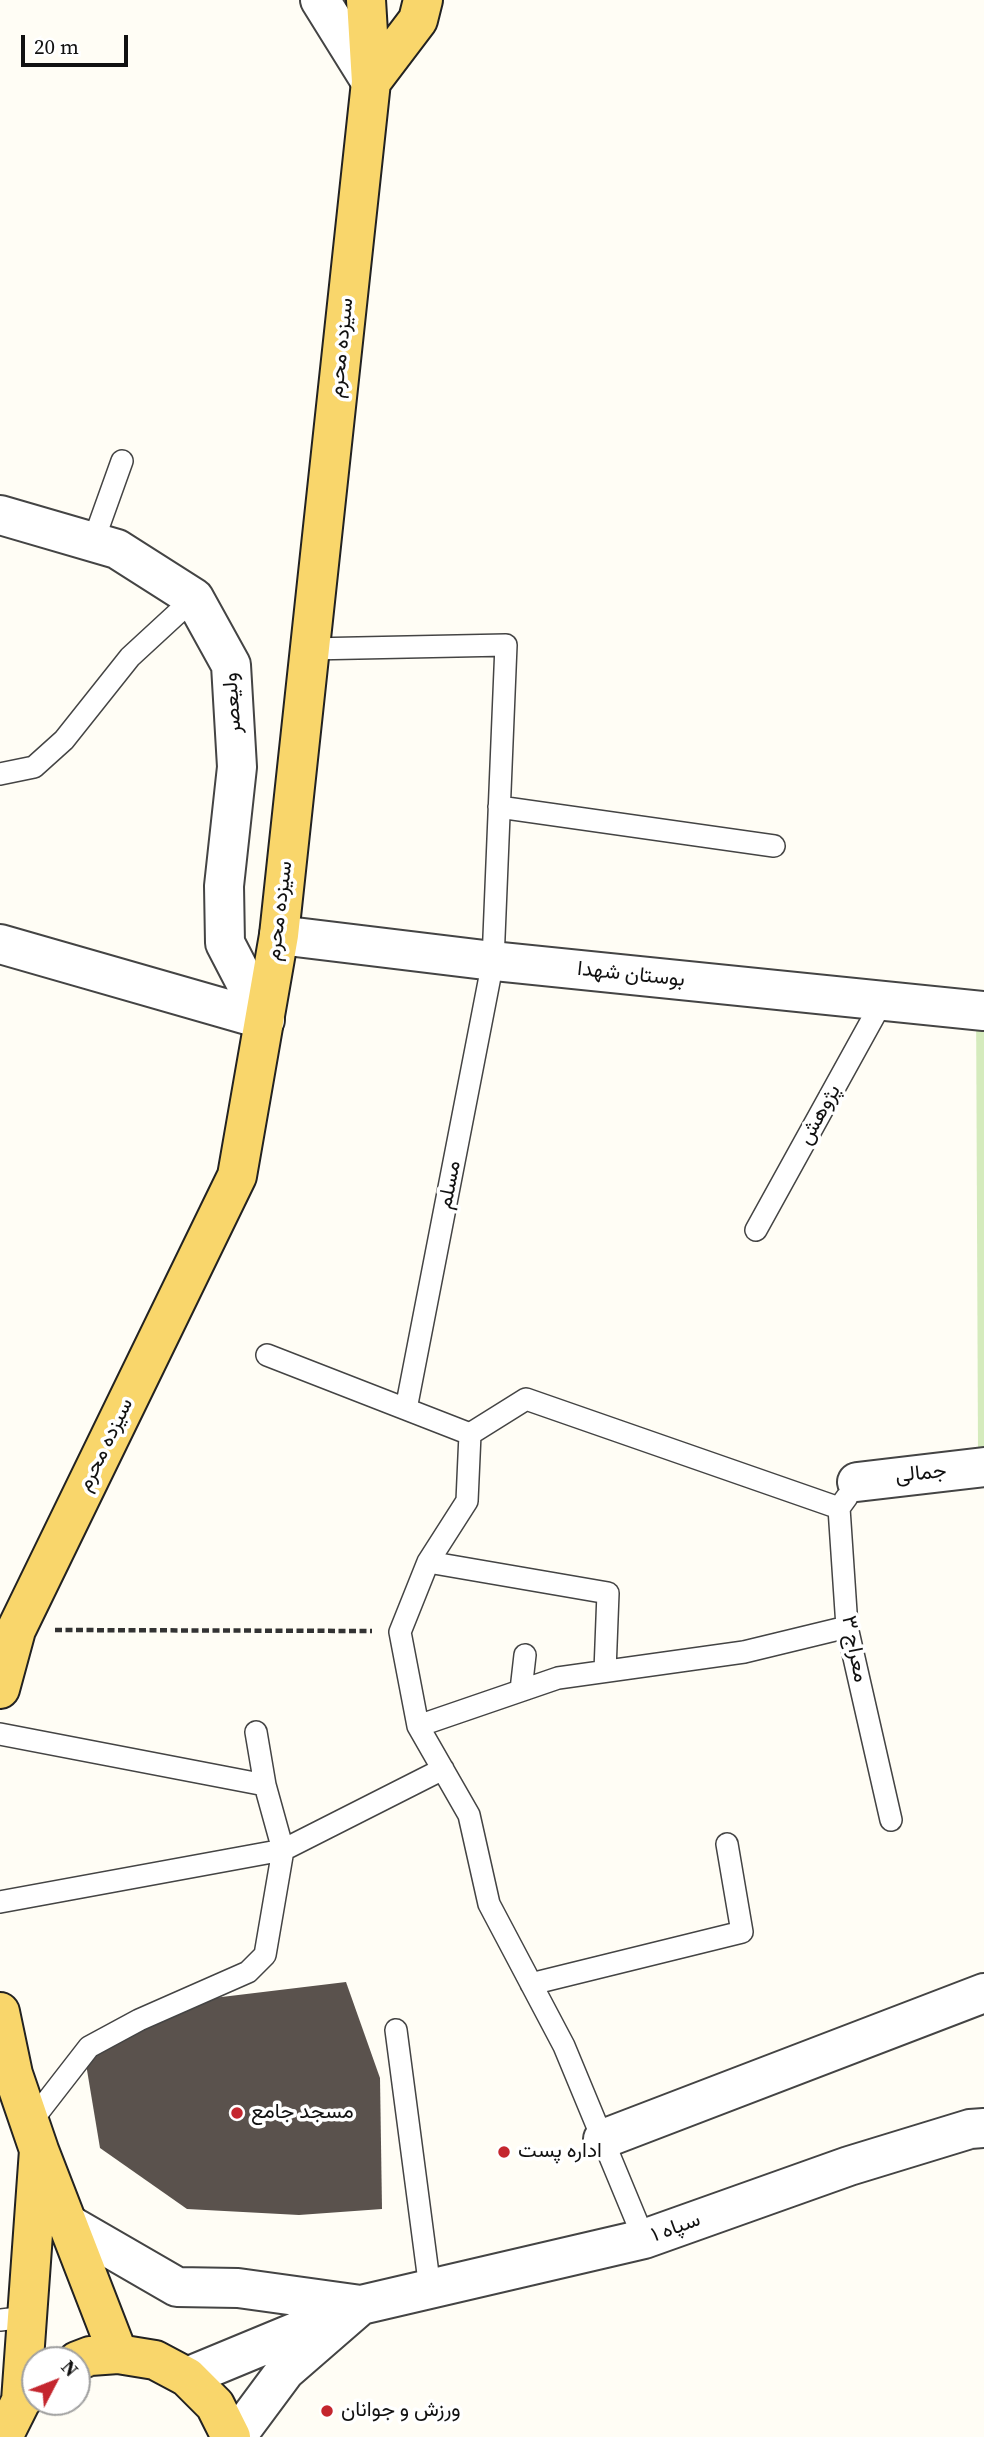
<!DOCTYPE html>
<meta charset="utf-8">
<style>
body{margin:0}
#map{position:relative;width:984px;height:2437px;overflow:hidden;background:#fffdf5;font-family:"Source Serif 4",serif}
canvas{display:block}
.north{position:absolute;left:21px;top:2346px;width:70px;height:70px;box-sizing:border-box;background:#fff;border:2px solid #a0a0a0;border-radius:50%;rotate:48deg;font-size:19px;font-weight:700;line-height:28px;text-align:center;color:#111}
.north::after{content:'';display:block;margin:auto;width:24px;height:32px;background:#c4262e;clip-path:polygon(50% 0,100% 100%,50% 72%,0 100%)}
.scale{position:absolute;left:21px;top:35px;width:107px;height:32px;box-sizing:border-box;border:4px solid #111;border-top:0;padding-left:9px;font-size:21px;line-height:24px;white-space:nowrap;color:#111;-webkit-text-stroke:5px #fff;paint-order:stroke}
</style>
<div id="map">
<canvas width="984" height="2437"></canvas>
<div class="north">N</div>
<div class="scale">20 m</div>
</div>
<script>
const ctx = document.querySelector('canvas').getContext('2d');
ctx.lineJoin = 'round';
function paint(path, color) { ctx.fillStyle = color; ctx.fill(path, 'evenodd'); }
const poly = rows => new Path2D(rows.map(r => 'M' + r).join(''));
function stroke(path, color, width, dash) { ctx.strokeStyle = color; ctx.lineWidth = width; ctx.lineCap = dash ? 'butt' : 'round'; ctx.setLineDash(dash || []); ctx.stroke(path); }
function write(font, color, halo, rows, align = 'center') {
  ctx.font = font + ' "Source Serif 4",Vazirmatn,serif'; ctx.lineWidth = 7; ctx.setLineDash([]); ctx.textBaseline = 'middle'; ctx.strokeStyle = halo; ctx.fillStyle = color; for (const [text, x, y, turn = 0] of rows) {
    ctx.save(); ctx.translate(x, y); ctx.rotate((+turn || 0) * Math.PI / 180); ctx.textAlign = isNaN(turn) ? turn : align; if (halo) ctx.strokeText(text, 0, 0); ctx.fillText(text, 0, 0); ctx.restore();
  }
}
const green = poly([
 [976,991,984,991,984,1451,978,1451]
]);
const building = poly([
 [346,1982,380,2078,382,2209,299,2215,187,2209,100,2148,85,2058,205,1999]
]);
const path = poly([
 [55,1630,372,1631]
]);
const service = poly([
 [93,542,122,461],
 [309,649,506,645,493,961,406,1409],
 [0,774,34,767,64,740,130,657,194,598],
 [499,807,774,846],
 [756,1230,883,1000],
 [267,1355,470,1434],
 [847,1497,839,1508,847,1627,891,1820],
 [428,1562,608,1593,605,1671],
 [521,1690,525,1655],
 [418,1726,558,1678,744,1652,847,1627],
 [0,1734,265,1785],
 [0,1902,283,1850,443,1769],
 [531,1984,742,1932,727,1844],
 [396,2030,430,2289],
 [30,2123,89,2047,139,2020,248,1972,265,1955,283,1850,265,1785,256,1732],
 [644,2239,564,2046,489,1904,469,1815,418,1726,400,1632,428,1562,467,1501,470,1434,526,1399,839,1508],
 [0,2320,27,2317]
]);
const minor = poly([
 [320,0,371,82],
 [0,515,117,549,194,598,231,665,237,767,224,886,225,943,265,1020],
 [0,944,265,1020],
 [857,1482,984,1467],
 [603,2139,984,1993],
 [68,2224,177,2287,238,2288,361,2305,644,2239,849,2166,970,2129,984,2128],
 [187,2377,361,2305,285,2371,236,2437]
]);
const tertiary = poly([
 [279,935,493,961,984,1011]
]);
const primary = poly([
 [371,82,418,20,423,0],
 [0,1689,16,1630,237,1176,279,935,371,82,366,0],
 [0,2012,13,2074,39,2150],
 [77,2361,90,2356,118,2354,155,2360,187,2377,215,2405,231,2437],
 [21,2401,39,2150,118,2354],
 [3,2437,21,2401,35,2386]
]);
const markers = [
 [237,2113,7,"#c4262e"],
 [504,2152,7,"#c4262e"],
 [327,2411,7,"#c4262e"]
];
const streetNames = [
 ["سیزده محرم",342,348,-84],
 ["ولیعصر",233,703,-94],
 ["سیزده محرم",280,911,-83],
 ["بوستان شهدا",631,975,6],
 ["پژوهش",820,1115,-61],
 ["مسلم",450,1185,-79],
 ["سیزده محرم",106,1445,-64],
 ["جمالی",921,1474,-6],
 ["معراج ۳",854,1649,79],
 ["سپاه ۱",676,2228,-20]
];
const poiNames = [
 ["مسجد جامع",251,2113],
 ["اداره پست",518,2152],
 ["ورزش و جوانان",341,2411]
];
paint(green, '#d5ebbd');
paint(building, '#5a524d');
stroke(service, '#444', 24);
stroke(minor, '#444', 42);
stroke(tertiary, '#444', 42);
stroke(primary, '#222', 42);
stroke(path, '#333', 4.5, [7, 3.5]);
stroke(service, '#fff', 21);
stroke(minor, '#fff', 38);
stroke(tertiary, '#fff', 38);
stroke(primary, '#f9d66b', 38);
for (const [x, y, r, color] of markers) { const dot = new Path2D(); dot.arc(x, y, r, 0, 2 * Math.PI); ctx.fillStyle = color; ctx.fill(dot); stroke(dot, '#fff', 2.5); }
write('21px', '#111', '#fff', streetNames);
write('21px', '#111', '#fff', poiNames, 'left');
</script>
